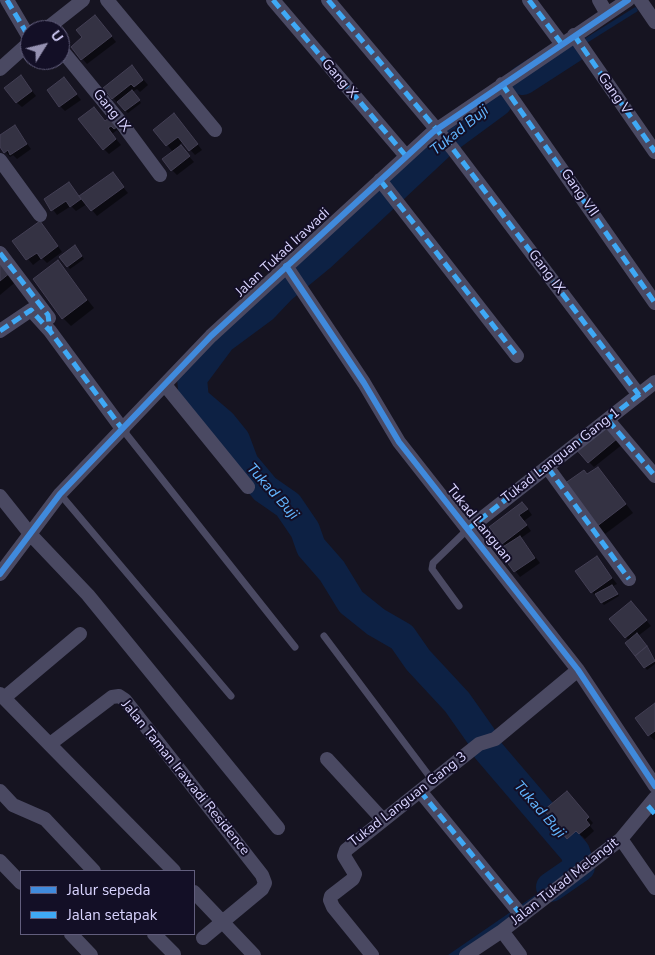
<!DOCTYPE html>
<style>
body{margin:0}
#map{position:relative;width:655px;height:955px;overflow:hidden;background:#161421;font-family:"Nunito Sans",sans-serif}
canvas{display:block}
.legend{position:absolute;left:20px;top:870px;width:175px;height:65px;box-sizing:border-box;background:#130f26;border:1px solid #625e7d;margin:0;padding:6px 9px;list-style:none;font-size:15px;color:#d9d4ff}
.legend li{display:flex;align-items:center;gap:10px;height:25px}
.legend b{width:25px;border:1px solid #625e7d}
.north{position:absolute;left:20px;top:20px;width:50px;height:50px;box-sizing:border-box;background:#130f26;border:1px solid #625e7d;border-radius:50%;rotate:54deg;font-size:14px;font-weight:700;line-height:20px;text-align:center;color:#d9d4ff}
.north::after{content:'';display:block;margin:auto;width:18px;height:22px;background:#9591b1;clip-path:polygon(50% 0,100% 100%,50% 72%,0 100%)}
</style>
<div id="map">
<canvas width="655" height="955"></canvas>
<ul class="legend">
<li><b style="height:6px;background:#408adc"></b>Jalur sepeda</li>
<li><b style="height:6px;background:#3fa9f5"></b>Jalan setapak</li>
</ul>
<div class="north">U</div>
</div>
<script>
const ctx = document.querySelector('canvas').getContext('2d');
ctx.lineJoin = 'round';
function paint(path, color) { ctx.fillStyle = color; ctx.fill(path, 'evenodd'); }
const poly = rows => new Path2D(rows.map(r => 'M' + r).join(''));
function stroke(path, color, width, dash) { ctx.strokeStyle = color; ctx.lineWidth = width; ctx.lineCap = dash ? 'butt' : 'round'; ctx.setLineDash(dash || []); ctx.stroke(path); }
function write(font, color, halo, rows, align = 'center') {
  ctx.font = font + ' "Nunito Sans",sans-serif'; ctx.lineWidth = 4; ctx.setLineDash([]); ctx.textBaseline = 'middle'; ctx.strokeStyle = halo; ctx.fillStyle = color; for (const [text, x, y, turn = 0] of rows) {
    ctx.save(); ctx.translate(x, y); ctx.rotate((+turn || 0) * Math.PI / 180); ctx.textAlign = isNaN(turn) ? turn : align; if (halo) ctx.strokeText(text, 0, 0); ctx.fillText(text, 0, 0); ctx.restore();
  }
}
const water = poly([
 [587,858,460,955,448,955,531,898]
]);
const shadow = poly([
 [100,22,116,42,87,64,72,47],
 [137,72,148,85,140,92,137,89,132,92,141,103,128,113,113,98],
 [21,77,36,96,22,107,16,102],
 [64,78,81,100,65,111,60,106],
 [179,120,202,150,195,155,183,142,179,145,194,162,177,175,172,170,173,152,155,130],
 [106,122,124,130,120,134,117,130,112,134,121,145,109,154,104,149],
 [15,127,31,149,17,159,13,155,10,157,0,145,0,136],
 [112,174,128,193,97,216,87,204,76,211,71,206,57,215,45,199,69,184,80,197],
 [45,228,62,252,47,263,42,258,33,265,14,241],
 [77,249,84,259,70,269,61,257],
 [0,258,18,280,0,295],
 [58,262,94,308,71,326,63,318],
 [607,426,623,444,594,467,589,462],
 [598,468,633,513,605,534,597,526,588,475],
 [527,508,532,515,524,521,531,531,521,538,540,563,520,577,500,551,506,547,490,527],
 [597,558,617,584,613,586,619,596,604,605,592,592],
 [636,608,651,626,638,636,655,659,655,664,647,670,627,643,629,641,626,637],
 [655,705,655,740,654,740,649,735],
 [572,798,593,823,590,826,594,831,585,839,582,836,573,843,568,838]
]);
const stream = poly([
 [587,40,635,10]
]);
const river = poly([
 [523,80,571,49],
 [497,102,444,141,320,257,281,289,263,308,221,339,192,378,194,400,222,424,235,440,244,464,265,489,288,505,305,530,311,547,332,571,351,602,376,622,402,637,418,660,457,702,481,736,487,749,575,852,580,867,551,887]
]);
const building = poly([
 [95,15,112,36,81,60,71,47,82,37,76,30,95,15],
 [132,65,143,80,134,87,131,84,112,99,103,88,132,65],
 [21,75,32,91,16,103,4,88,21,75],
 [64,77,77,94,59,107,47,90,64,77],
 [132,90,140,100,125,111,117,102,132,90],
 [94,107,105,121,113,115,120,125,114,129,111,126,108,128,116,139,103,150,78,119,94,107],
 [174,113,198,144,189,151,178,137,166,146,153,130,174,113],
 [15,125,27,144,10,155,8,150,4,153,0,147,0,135,15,125],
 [181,145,190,156,171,171,162,159,181,145],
 [113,172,124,187,91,211,79,196,113,172],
 [69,182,81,199,70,207,66,201,51,211,44,199,69,182],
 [40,221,58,246,41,259,37,253,26,260,12,241,40,221],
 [75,245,82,256,67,267,59,257,75,245],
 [0,258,11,272,0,281,0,258],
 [58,260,87,300,62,319,33,279,58,260],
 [608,424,618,438,588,463,575,448,608,424],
 [598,467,626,504,596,527,564,484,584,470,587,474,598,467],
 [522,502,528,509,519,515,527,525,502,544,489,527,522,502],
 [520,536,535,558,514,572,498,550,520,536],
 [597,556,612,578,591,593,575,571,597,556],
 [612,585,618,594,601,603,595,594,612,585],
 [631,601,647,620,625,638,609,619,631,601],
 [637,633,647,646,635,656,625,643,637,633],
 [647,646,655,661,644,668,635,656,647,646],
 [655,703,655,731,648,736,635,718,655,703],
 [567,791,589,817,586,820,590,825,579,834,576,831,567,839,544,810,567,791]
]);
const lane = poly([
 [123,430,295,647],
 [60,494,231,696],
 [459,606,432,569,433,563,467,530],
 [324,636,433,781]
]);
const street = poly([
 [7,0,30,39],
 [107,0,215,130],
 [273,0,406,156],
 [328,0,453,149,639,395],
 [529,0,561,43],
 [599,0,607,14],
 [640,0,655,22],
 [45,30,83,0],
 [574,35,655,152],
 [60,48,123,125,160,175],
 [0,69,30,42],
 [502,84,655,303],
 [0,160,40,215],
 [380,180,517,356],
 [0,253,49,318],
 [286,266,364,383,399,442,578,670,655,786],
 [0,331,31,310,50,331,123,430],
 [165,385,248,487],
 [608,420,655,476],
 [548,468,629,579],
 [0,496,31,535,88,595,278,828],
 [467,530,655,382],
 [0,574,60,494,211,336,433,132,628,0],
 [0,694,174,871],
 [4,698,80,634],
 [50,744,112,697,119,696,125,700,262,875,265,883,262,889,203,938],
 [327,759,383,820],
 [0,791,13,805,45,819,94,871],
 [420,791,522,916],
 [621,839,655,888],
 [0,861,21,883],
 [194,892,254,955],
 [502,931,520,955],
 [71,934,91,955],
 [154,934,174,954],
 [372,955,333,907,330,900,331,896,353,879,355,874,344,856,346,850,479,744,495,739,578,670],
 [466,955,502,931,621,839,655,798]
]);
const quiet = poly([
 [7,0,30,39],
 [273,0,406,156],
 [328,0,453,149,639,395],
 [529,0,561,43],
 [574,35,655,152],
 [502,84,655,303],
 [380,180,517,356],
 [0,253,48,315,50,331],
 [0,331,31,310,50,331,123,430],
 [608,420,655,476],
 [548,468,629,579],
 [467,530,655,382],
 [420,791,522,916],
 [648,806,655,814]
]);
const cycleway = poly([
 [286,266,364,383,399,442,578,670,655,786],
 [0,574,60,494,211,336,433,132,628,0]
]);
const streetNames = [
 ["Gang X",339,79,49],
 ["Gang V",614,94,55],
 ["Gang IX",111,111,51],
 ["Gang VII",579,193,55],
 ["Jalan Tukad Irawadi",283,253,-43],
 ["Gang IX",546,272,53],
 ["Tukad Languan Gang 1",561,456,-38],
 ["Tukad Languan",479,524,51],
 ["Jalan Taman Irawadi Residence",185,778,51],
 ["Tukad Languan Gang 3",408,800,-38],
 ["Jalan Tukad Melangit",565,882,-38]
];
const waterNames = [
 ["Tukad Buji",460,131,-39],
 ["Tukad Buji",272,492,48],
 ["Tukad Buji",539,810,49]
];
paint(water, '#0d2144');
paint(shadow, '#0007');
stroke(stream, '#0d2144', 5);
stroke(river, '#0d2144', 30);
paint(building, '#343243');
stroke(building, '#433f54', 1);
stroke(lane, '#4a4962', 7);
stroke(street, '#4a4962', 14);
stroke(quiet, '#3fa9f5', 5, [10, 5]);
stroke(cycleway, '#408adc', 6);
write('14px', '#d9d4ff', '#130f26', streetNames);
write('italic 15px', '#62b6ff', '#130f26', waterNames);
</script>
